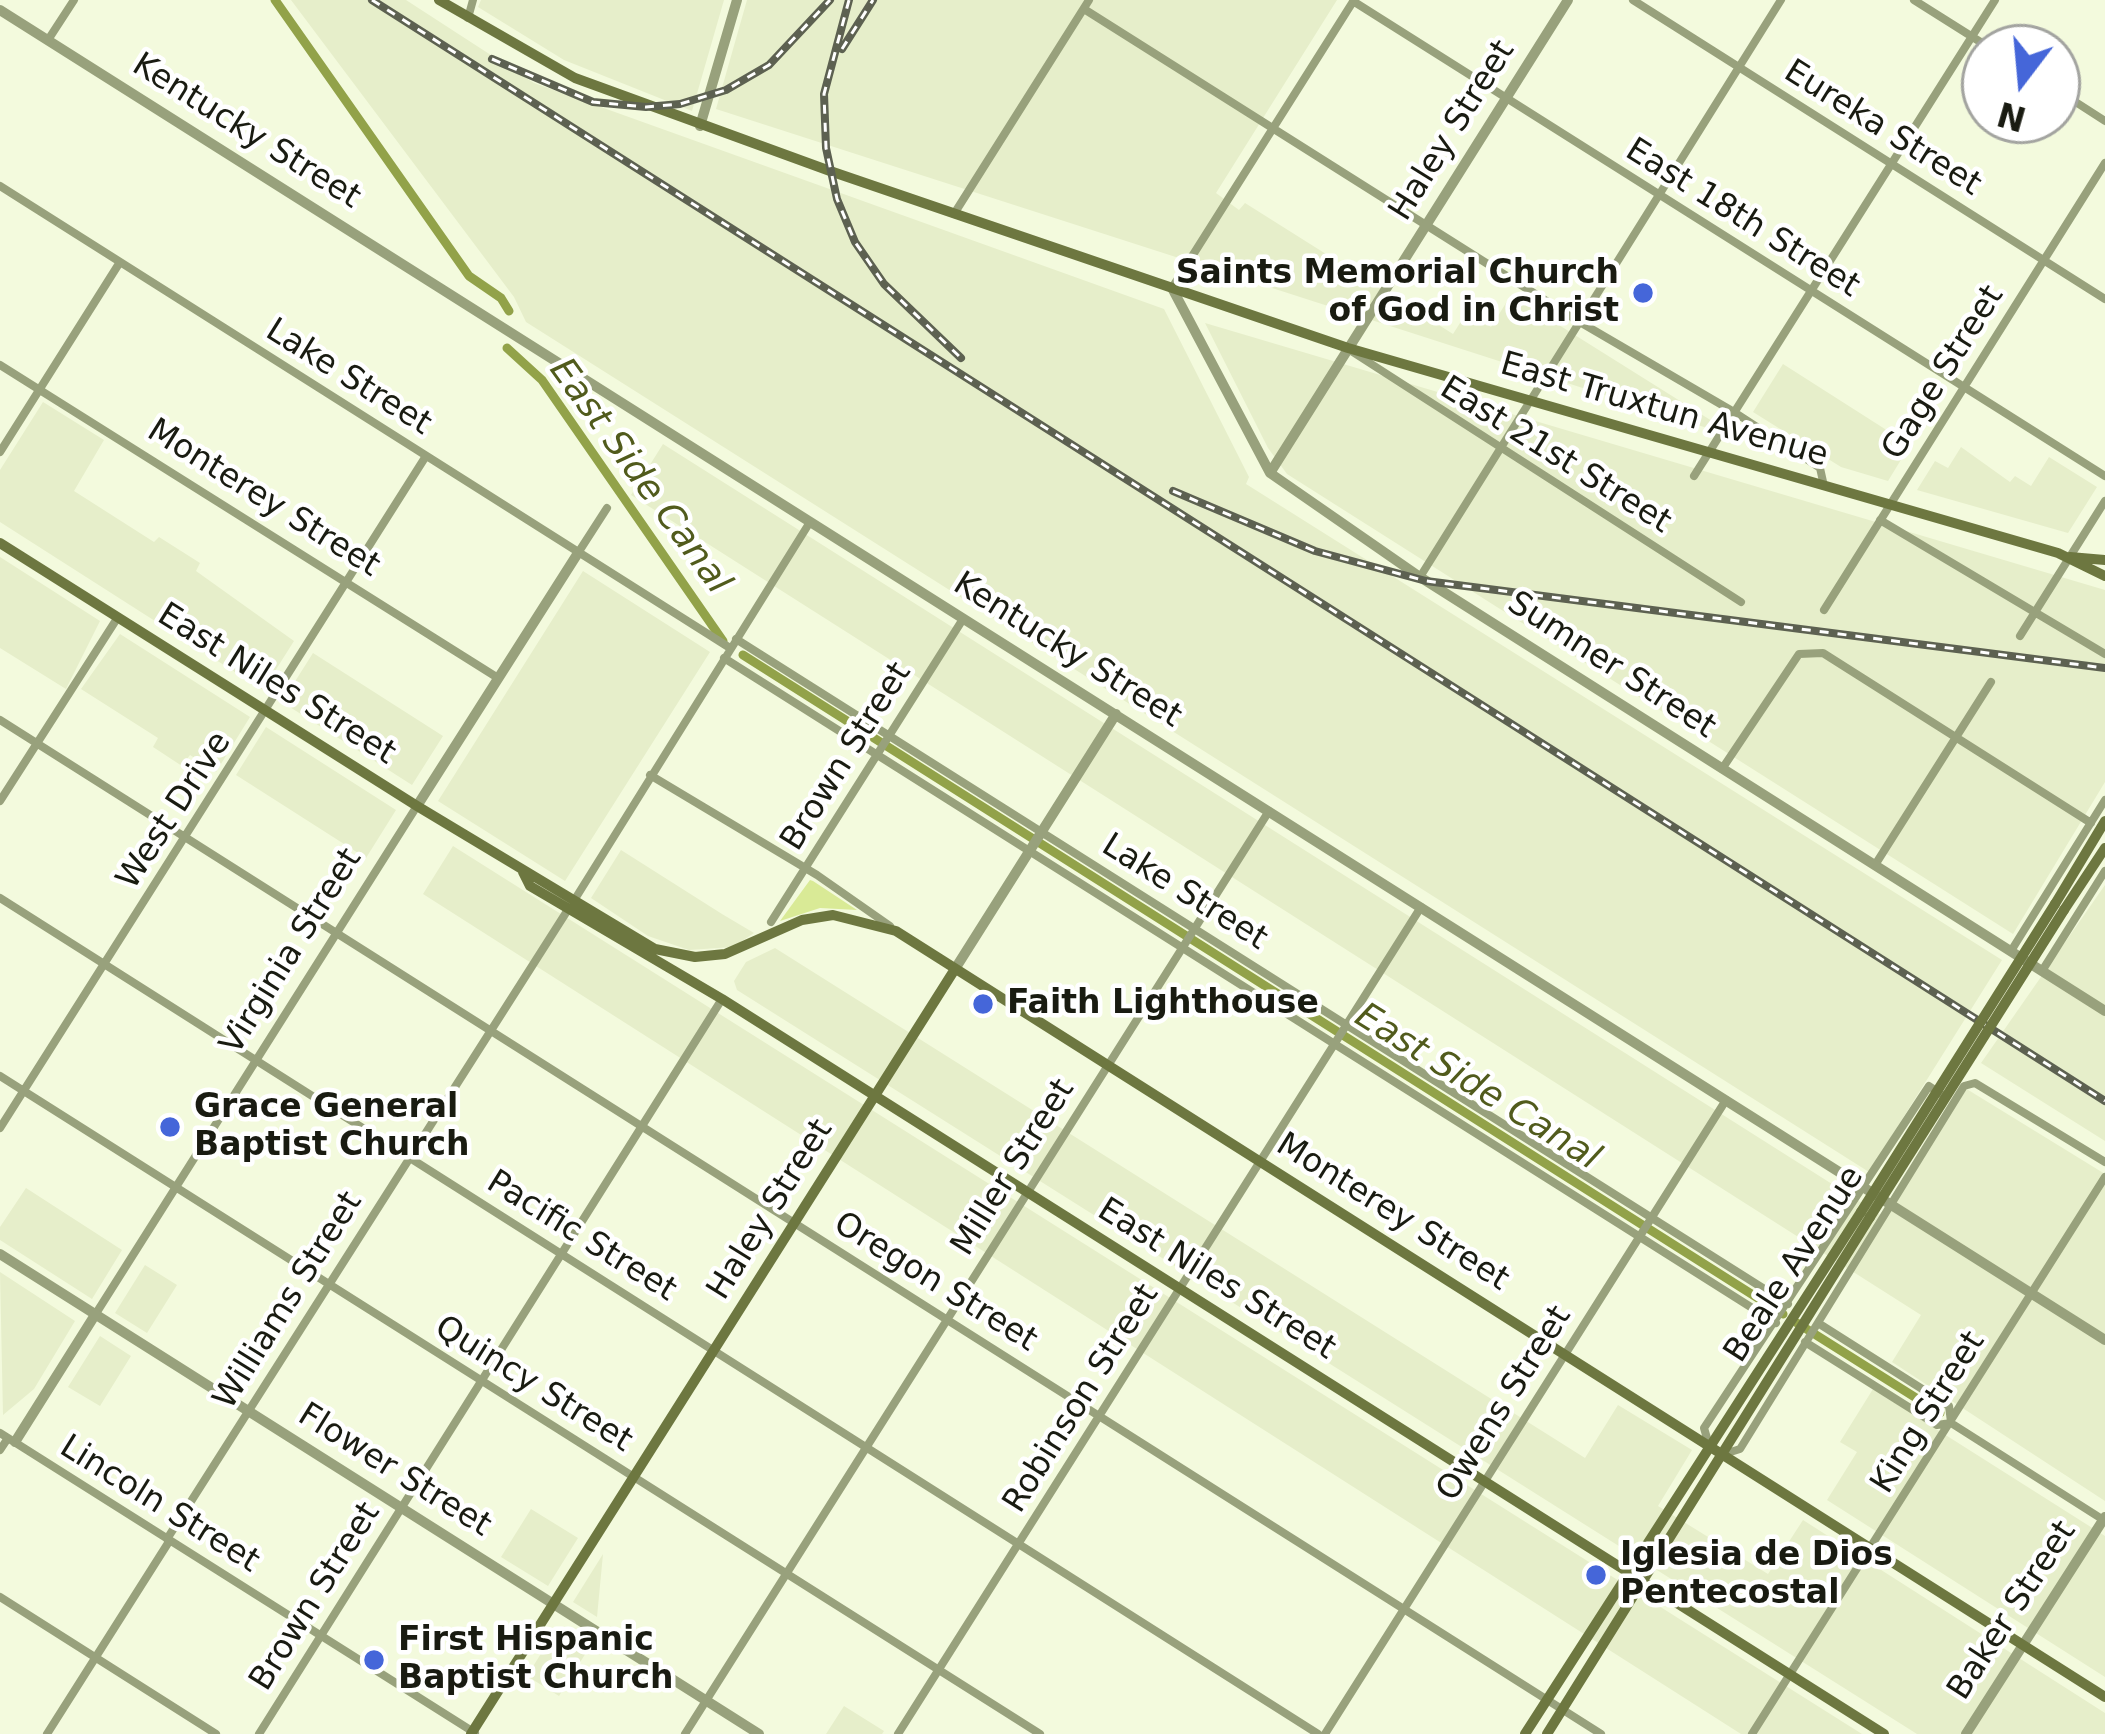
<!DOCTYPE html>
<style>
body{margin:0}
#map{position:relative;width:2105px;height:1734px;overflow:hidden;background:#f3fadd;font-family:"DejaVu Sans",sans-serif}
canvas{display:block}
.north{position:absolute;left:1961px;top:24px;width:120px;height:120px;box-sizing:border-box;background:#fff;border:3px solid #a3a4a0;border-radius:50%;rotate:196deg;font-size:33px;font-weight:700;line-height:48px;text-align:center;color:#191b11}
.north::after{content:'';display:block;margin:auto;width:42px;height:54px;background:#4566d9;clip-path:polygon(50% 0,100% 100%,50% 72%,0 100%)}
</style>
<div id="map">
<canvas width="2105" height="1734"></canvas>
<div class="north">N</div>
</div>
<script>
const ctx = document.querySelector('canvas').getContext('2d');
ctx.lineJoin = 'round';
function paint(path, color) { ctx.fillStyle = color; ctx.fill(path, 'evenodd'); }
const poly = rows => new Path2D(rows.map(r => 'M' + r).join(''));
function stroke(path, color, width, dash) { ctx.strokeStyle = color; ctx.lineWidth = width; ctx.lineCap = dash ? 'butt' : 'round'; ctx.setLineDash(dash || []); ctx.stroke(path); }
function write(font, color, halo, rows, align = 'center') {
  ctx.font = font + ' "DejaVu Sans",sans-serif'; ctx.lineWidth = 9; ctx.setLineDash([]); ctx.textBaseline = 'middle'; ctx.strokeStyle = halo; ctx.fillStyle = color; for (const [text, x, y, turn = 0] of rows) {
    ctx.save(); ctx.translate(x, y); ctx.rotate((+turn || 0) * Math.PI / 180); ctx.textAlign = isNaN(turn) ? turn : align; if (halo) ctx.strokeText(text, 0, 0); ctx.fillText(text, 0, 0); ctx.restore();
  }
}
const built = poly([
 [291,0,406,0,534,83,1164,309,1249,477,1246,484,2002,960,1869,1172,526,322,514,297],
 [481,0,724,0,692,111,564,60,478,7],
 [747,0,1337,0,1216,193,1239,210,1245,203,1453,334,1467,312,1491,327,1511,295,1712,421,1707,428,716,109],
 [1205,323,2105,590,2105,782,2013,934,1287,474,1268,448],
 [1783,364,1910,445,1888,481,1841,467,1753,412],
 [43,402,104,440,74,491,154,542,159,537,200,563,196,571,294,641,263,690,0,522,0,470],
 [663,444,1881,1215,1965,1088,2105,1174,2105,1501,1892,1362,1921,1315,631,495],
 [1961,447,2010,482,2015,476,2031,486,2049,457,2097,487,2068,533,1917,490,1935,461,1948,468],
 [0,557,100,621,66,689,0,648],
 [583,571,710,652,565,881,438,801],
 [120,634,250,717,216,772,190,755,182,766,153,747,158,738,81,689],
 [313,653,443,736,412,785,282,702],
 [266,727,396,810,366,858,236,775],
 [453,846,1862,1734,1741,1734,423,894],
 [621,850,722,914,754,933,733,947,689,950,648,936,591,898],
 [2105,885,2105,1141,1981,1063],
 [775,948,1585,1458,1618,1405,1692,1450,1658,1506,1768,1574,1803,1520,2105,1713,2105,1734,1917,1734,737,990,734,981,746,962],
 [26,1188,122,1250,92,1299,0,1240,0,1227],
 [145,1265,177,1285,147,1333,115,1313],
 [0,1272,75,1321,34,1389,3,1415],
 [100,1336,131,1356,100,1406,68,1387],
 [1873,1389,2105,1536,2105,1677,1827,1500,1857,1452,1840,1442],
 [531,1509,578,1538,548,1586,501,1557],
 [603,1554,597,1617,573,1602],
 [557,1628,589,1648,559,1696,527,1676],
 [844,1706,884,1731,882,1734,826,1734]
]);
const green = poly([
 [810,880,813,881,857,910,820,908,780,921]
]);
const canal = poly([
 [275,0,469,276,501,298,509,311],
 [507,348,542,380,723,641],
 [743,655,1783,1314],
 [1797,1323,1940,1413]
]);
const minor = poly([
 [1633,0,2105,299],
 [1914,0,1990,48],
 [1353,1,2105,476],
 [1084,9,1578,321,1734,412,1820,468,1824,486],
 [468,18,473,0],
 [48,40,74,0],
 [2057,90,2105,121],
 [0,186,730,648],
 [954,214,1089,0],
 [1172,288,1354,0],
 [1348,349,1741,602],
 [0,365,498,678],
 [0,452,120,262],
 [1694,476,1995,0],
 [1880,520,2105,654],
 [578,553,607,508],
 [1420,577,1781,0],
 [1824,610,2105,163],
 [2020,636,2105,501],
 [736,639,1788,1304],
 [724,658,1776,1323],
 [0,720,1601,1734],
 [1722,769,1799,654,1823,653,2091,823],
 [650,775,817,875,890,926],
 [0,801,118,617],
 [1875,865,1991,682],
 [0,898,1318,1734],
 [575,899,810,522],
 [771,922,963,619],
 [2011,951,2105,800],
 [2042,971,2105,871],
 [0,1076,1040,1734],
 [0,1128,426,456],
 [95,1315,417,806],
 [1818,1323,1949,1406,1951,1422],
 [1805,1342,1937,1425,1951,1423,2105,1521],
 [0,1433,475,1733],
 [1709,1445,1704,1428,1929,1086,1941,1094],
 [0,1450,8,1438],
 [1724,1454,1740,1449,1964,1086,1975,1083,2105,1162],
 [167,1539,569,908],
 [0,1597,216,1734],
 [47,1734,170,1540],
 [259,1734,722,999],
 [685,1734,1269,811],
 [898,1734,1421,907],
 [1325,1734,1726,1100],
 [1752,1734,2105,1177]
]);
const tertiary = poly([
 [0,10,2105,1340],
 [700,126,737,0],
 [1172,288,1270,473,1420,577,2105,1011],
 [1270,473,1568,0],
 [417,806,578,553],
 [955,969,1116,714],
 [0,1254,759,1734],
 [15,1442,95,1315],
 [1966,1734,2105,1517]
]);
const secondary = poly([
 [439,0,575,78,830,171,1348,348,2058,553,2105,576],
 [0,543,417,806,655,949,695,957,725,954,802,920,833,915,896,931,2105,1697],
 [2070,557,2105,560],
 [523,872,530,886,722,999,1884,1734],
 [2055,904,2105,821],
 [2064,910,2105,848],
 [471,1734,955,969],
 [1525,1734,1861,1212],
 [1547,1734,1870,1217]
]);
const rail = poly([
 [372,0,2105,1101],
 [849,0,824,94,826,148,837,199,855,242,884,284,961,358],
 [842,49,873,0],
 [492,59,593,102,646,107,680,104,726,90,769,65,830,0],
 [1173,491,1315,551,1426,581,2105,668]
]);
const secondaryBridge = poly([
 [1861,1212,2055,904],
 [1870,1217,2064,910]
]);
const markers = [
 [1643,293,12,"#4566d9"],
 [983,1004,12,"#4566d9"],
 [170,1127,12,"#4566d9"],
 [1596,1575,12,"#4566d9"],
 [374,1660,12,"#4566d9"]
];
const streetNames = [
 ["Eureka Street",1882,129,32],
 ["Haley Street",1453,131,-58],
 ["Kentucky Street",246,132,32],
 ["East 18th Street",1742,219,32],
 ["Gage Street",1944,373,-58],
 ["Lake Street",348,378,32],
 ["East Truxtun Avenue",1664,411,16],
 ["East 21st Street",1555,456,32],
 ["Monterey Street",263,499,32],
 ["Kentucky Street",1067,651,32],
 ["Sumner Street",1611,666,33],
 ["East Niles Street",276,685,32],
 ["Brown Street",847,757,-58],
 ["West Drive",175,811,-57],
 ["Lake Street",1184,893,32],
 ["Virginia Street",292,952,-58],
 ["Miller Street",1014,1168,-58],
 ["Haley Street",771,1210,-58],
 ["Monterey Street",1392,1213,32],
 ["Pacific Street",581,1237,32],
 ["Beale Avenue",1795,1265,-57],
 ["East Niles Street",1216,1280,32],
 ["Oregon Street",935,1283,32],
 ["Williams Street",289,1301,-58],
 ["Quincy Street",533,1385,32],
 ["Robinson Street",1082,1399,-58],
 ["Owens Street",1505,1404,-58],
 ["King Street",1929,1413,-58],
 ["Flower Street",394,1471,32],
 ["Lincoln Street",159,1505,32],
 ["Brown Street",316,1597,-58],
 ["Baker Street",2013,1611,-57]
];
const poiNames = [
 ["Saints Memorial Church",1619,274,"right"],
 ["of God in Christ",1619,312,"right"],
 ["Faith Lighthouse",1007,1004],
 ["Grace General",194,1108],
 ["Baptist Church",194,1146],
 ["Iglesia de Dios",1620,1556],
 ["Pentecostal",1620,1594],
 ["First Hispanic",398,1641],
 ["Baptist Church",398,1679]
];
const waterNames = [
 ["East Side Canal",639,477,54],
 ["East Side Canal",1477,1088,32]
];
paint(built, '#e6eeca');
paint(green, '#d9ea96');
stroke(canal, '#92a249', 9);
stroke(minor, '#98a17c', 8);
stroke(tertiary, '#98a17c', 10);
stroke(secondary, '#6d7740', 10);
stroke(rail, '#5d6151', 8);
stroke(rail, '#fff', 3, [9]);
stroke(secondaryBridge, '#6d7740', 10);
for (const [x, y, r, color] of markers) { const dot = new Path2D(); dot.arc(x, y, r, 0, 2 * Math.PI); ctx.fillStyle = color; ctx.fill(dot); stroke(dot, '#fff', 4.5); }
write('33px', '#191b11', '#fff', streetNames);
write('bold 33px', '#191b11', '#fff', poiNames, 'left');
write('italic 36px', '#515b1c', '#fff', waterNames);
</script>
